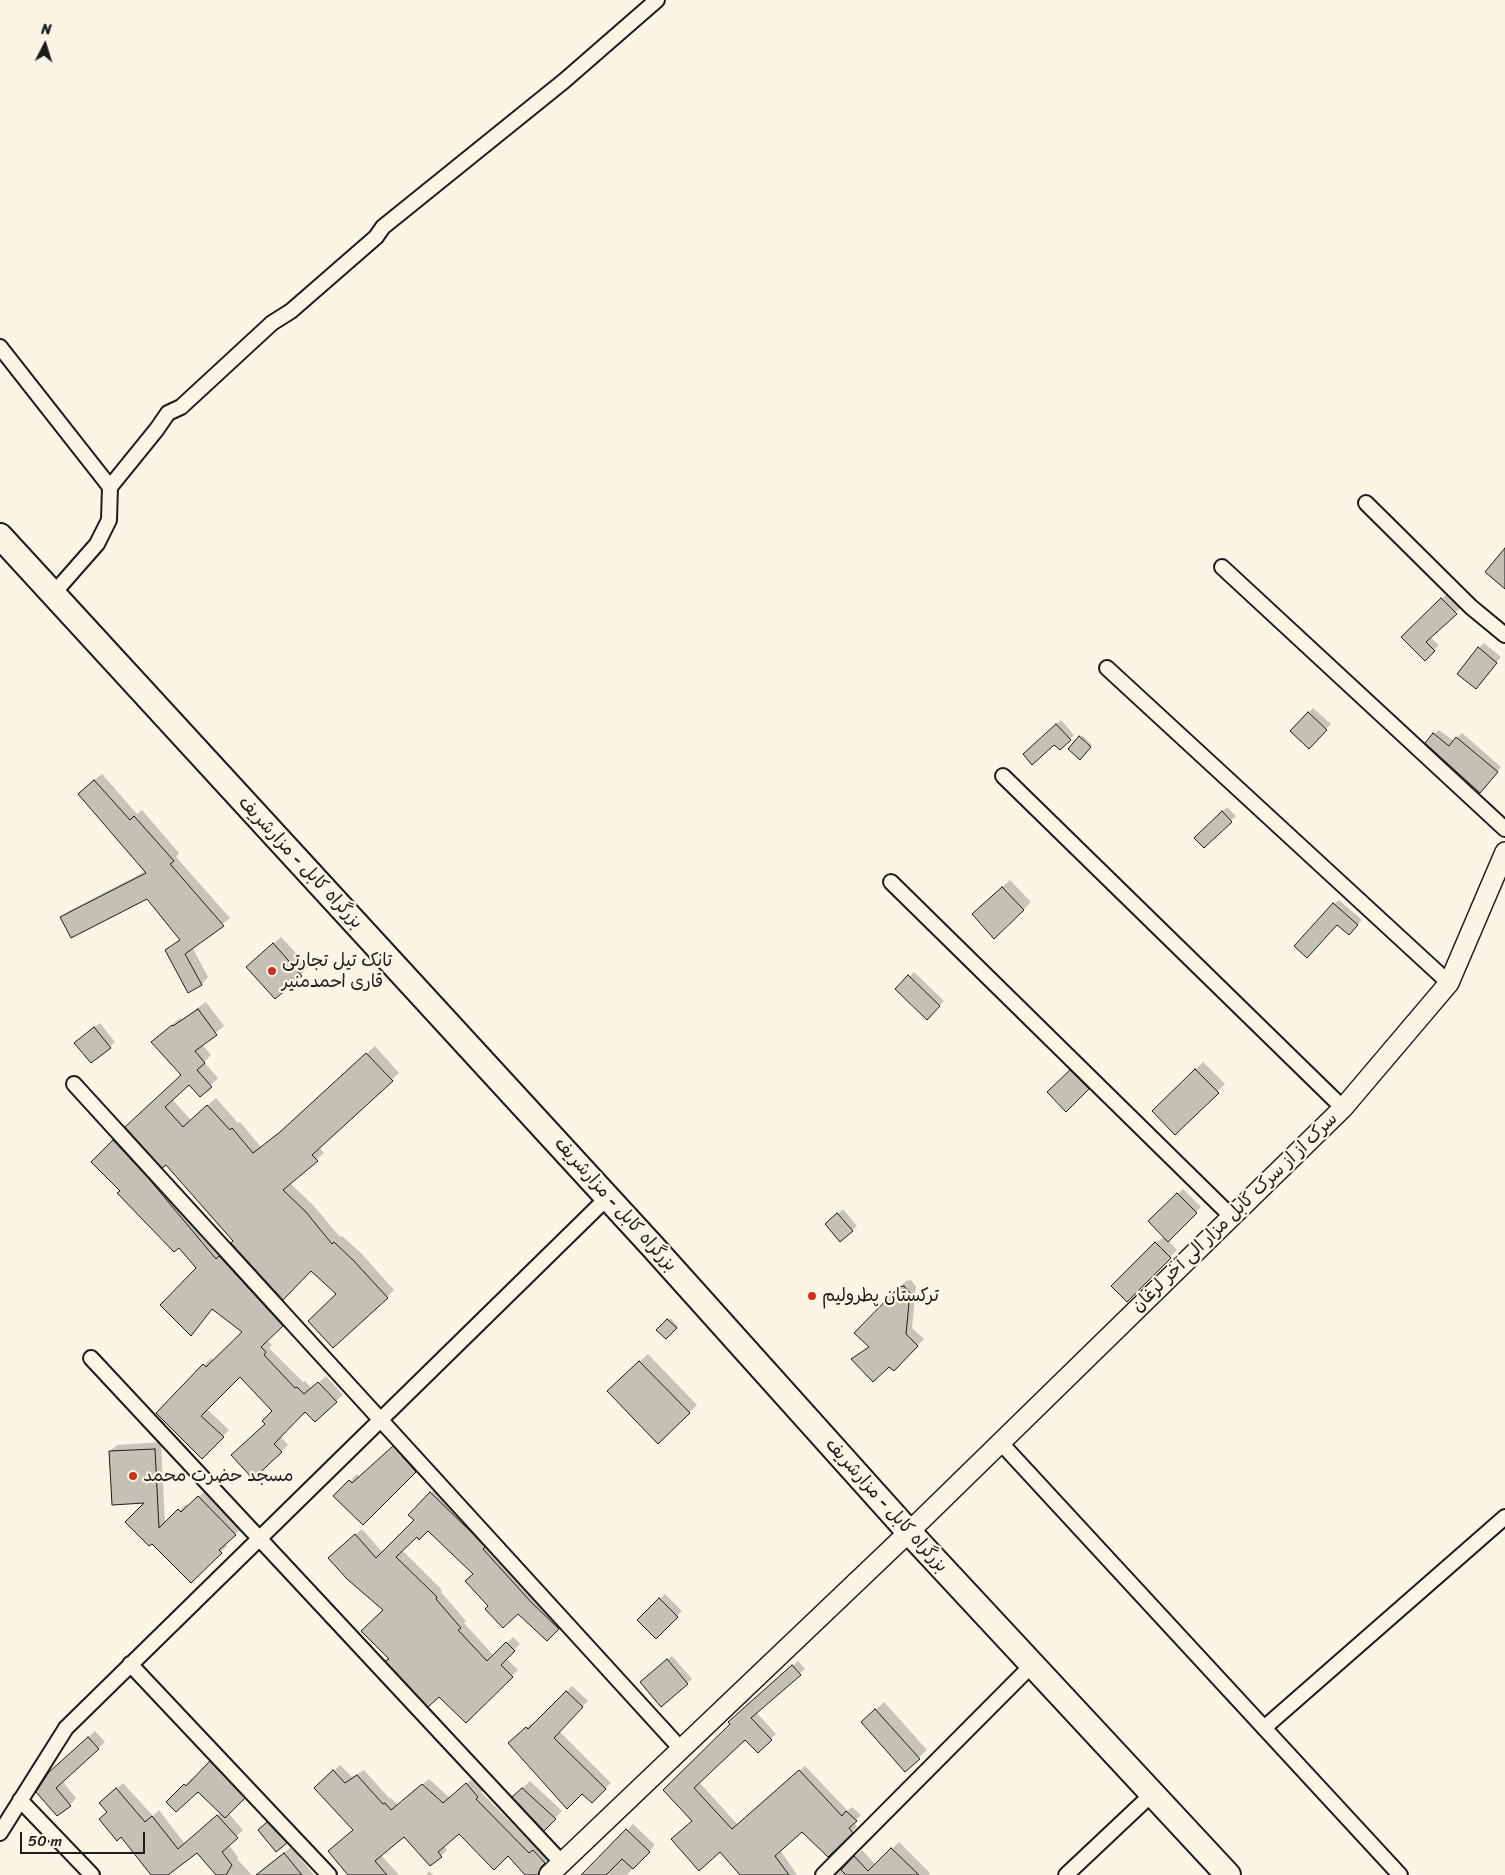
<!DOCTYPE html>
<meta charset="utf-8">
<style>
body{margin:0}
#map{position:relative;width:1505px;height:1875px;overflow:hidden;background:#fcf5e5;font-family:Sriracha,sans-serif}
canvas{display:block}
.north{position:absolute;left:20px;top:20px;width:50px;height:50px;-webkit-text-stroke:4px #fcf5e5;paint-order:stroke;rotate:5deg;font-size:14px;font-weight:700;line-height:20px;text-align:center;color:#1c1c1c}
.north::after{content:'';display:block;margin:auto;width:18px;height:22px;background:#1c1c1c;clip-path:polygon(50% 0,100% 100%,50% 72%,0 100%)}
.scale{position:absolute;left:20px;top:1832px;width:125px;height:22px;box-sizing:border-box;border:2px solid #1c1c1c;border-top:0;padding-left:6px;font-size:15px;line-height:18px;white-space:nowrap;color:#1c1c1c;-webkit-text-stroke:4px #fcf5e5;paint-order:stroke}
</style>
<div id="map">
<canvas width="1505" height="1875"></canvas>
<div class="north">N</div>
<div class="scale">50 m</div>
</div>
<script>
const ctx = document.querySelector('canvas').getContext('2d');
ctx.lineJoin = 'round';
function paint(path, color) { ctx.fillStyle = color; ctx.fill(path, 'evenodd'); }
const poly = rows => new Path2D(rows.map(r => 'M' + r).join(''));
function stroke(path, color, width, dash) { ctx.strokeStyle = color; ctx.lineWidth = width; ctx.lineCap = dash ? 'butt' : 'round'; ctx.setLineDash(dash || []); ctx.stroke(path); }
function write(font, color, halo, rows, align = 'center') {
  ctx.font = font + ' Sriracha,"Playpen Sans Arabic",sans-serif'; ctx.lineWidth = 4.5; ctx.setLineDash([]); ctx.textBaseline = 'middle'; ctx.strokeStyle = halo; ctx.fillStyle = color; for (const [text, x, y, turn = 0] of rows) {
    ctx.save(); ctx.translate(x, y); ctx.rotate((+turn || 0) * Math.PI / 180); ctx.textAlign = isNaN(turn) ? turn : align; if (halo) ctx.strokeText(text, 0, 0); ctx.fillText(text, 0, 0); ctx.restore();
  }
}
const shadow = poly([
 [1447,594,1460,608,1430,637,1439,645,1425,659,1403,637],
 [1484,643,1501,657,1480,682,1479,648],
 [1313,708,1331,724,1309,747,1292,731],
 [1061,720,1074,735,1060,749,1054,743,1025,754],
 [1439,730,1454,741,1462,733,1501,767,1485,787,1434,734],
 [1082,735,1092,745,1080,758,1069,749],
 [102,774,137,814,142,810,179,853,176,857,230,918,192,947,208,977,202,984,188,991,166,951,181,938,147,897,62,917,69,911,146,871,86,787],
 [1227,807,1236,816,1204,847,1195,838],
 [1010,880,1031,902,1023,910,981,907],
 [1339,900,1362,920,1349,933,1334,904],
 [281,937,309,967,275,998,256,959],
 [914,972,944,1001,927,1018,897,989],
 [206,1002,224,1026,202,1044,211,1055,204,1062,218,1078,200,1095,190,1083,172,1099,191,1120,216,1098,238,1123,240,1122,261,1147,289,1125,375,1046,399,1073,319,1147,324,1153,290,1183,313,1205,340,1237,342,1236,361,1253,394,1290,387,1297,338,1294,311,1269,235,1241,166,1163,127,1127,183,1075,160,1035,180,1018,181,1020],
 [100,1023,115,1042,91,1062,81,1039],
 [1203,1062,1225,1084,1175,1133,1154,1111],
 [1076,1066,1093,1084,1066,1110,1049,1092],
 [121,1134,288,1319,267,1340,272,1345,269,1348,303,1382,305,1381,312,1389,326,1376,343,1395,336,1401,305,1410,280,1436,288,1445,253,1477,266,1423,274,1411,240,1375,207,1409,229,1430,202,1457,157,1413,211,1358,214,1361,244,1332,198,1268,179,1246,93,1162],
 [1183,1189,1201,1207,1168,1240,1177,1250,1127,1300,1113,1286,1164,1236,1150,1221],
 [843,1209,857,1226,852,1230,827,1224],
 [911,1280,916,1286,912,1328,924,1339,894,1370,889,1365,853,1359,870,1346,856,1333,906,1281],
 [670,1318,678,1326,666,1338,658,1330],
 [648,1354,697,1405,658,1442,609,1391],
 [400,1441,422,1464,363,1523,335,1496,357,1474,359,1477],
 [161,1442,165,1524,186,1504,188,1506,206,1490,242,1528,225,1543,227,1546,191,1581,152,1542,147,1501,110,1451,117,1445],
 [437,1487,564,1623,547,1640,518,1612,490,1606,474,1574,428,1529,417,1535,402,1550,442,1590,441,1592,466,1621,464,1623,494,1656,513,1637,520,1644,506,1658,518,1670,466,1722,440,1696,387,1661,390,1658,384,1610,336,1552,362,1529,383,1553,416,1520,410,1515],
 [665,1594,682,1611,656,1637,639,1620],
 [672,1656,692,1679,687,1683,646,1678],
 [798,1661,805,1669,756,1712,776,1734,758,1751,745,1738,699,1782,738,1825,805,1766,848,1811,852,1807,861,1815,854,1822,857,1827,828,1855,802,1830,780,1850,797,1875,742,1875,664,1790,732,1724,735,1717],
 [572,1686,588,1701,559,1731,611,1783,592,1801,516,1737,533,1722,535,1724],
 [884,1702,927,1750,905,1770,870,1715],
 [95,1731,105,1742,62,1781,76,1798,70,1805,38,1792,57,1766],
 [217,1756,251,1791,229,1814,243,1830,228,1844,238,1857,237,1859,252,1875,217,1875,197,1851,166,1875,152,1875,109,1811,108,1796,123,1783,153,1816,159,1810,185,1844,221,1812,198,1790,168,1802,192,1778,194,1780],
 [340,1765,352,1777,364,1770,390,1799,391,1798,398,1805,429,1779,450,1798,473,1778,484,1790,481,1792,536,1848,540,1845,551,1856,547,1860,544,1867,536,1875,527,1875,508,1854,459,1832,443,1845,447,1850,441,1856,404,1835,381,1855,399,1875,351,1875,329,1851,354,1829,322,1782],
 [530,1781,562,1811,544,1829,514,1797],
 [273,1819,290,1837,286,1842,264,1826],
 [633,1824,655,1845,627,1875,582,1875],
 [899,1842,930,1873,929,1875,836,1875,862,1850,876,1865],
 [291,1847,314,1875,256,1875],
 [429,1871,433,1875,426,1875]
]);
const building = poly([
 [1505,548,1505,589,1485,572,1505,548],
 [1441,598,1457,614,1426,642,1435,651,1425,661,1401,637,1441,598],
 [1478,647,1497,663,1476,689,1457,674,1478,647],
 [1308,712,1327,730,1309,749,1290,731,1308,712],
 [1056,724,1071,740,1060,750,1054,745,1032,765,1023,754,1056,724],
 [1433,733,1449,746,1456,737,1498,772,1480,793,1425,743,1433,733],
 [1079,736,1091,747,1080,760,1068,749,1079,736],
 [94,780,130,820,134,816,174,861,170,864,224,926,185,954,202,985,188,993,165,950,180,940,147,899,71,938,60,917,146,873,78,794,94,780],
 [1222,811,1232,822,1204,848,1194,838,1222,811],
 [1002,887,1024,910,994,939,972,914,1002,887],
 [1333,903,1358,925,1349,935,1337,925,1307,958,1294,946,1333,903],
 [273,943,302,976,275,999,246,967,273,943],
 [908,975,940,1006,927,1020,895,989,908,975],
 [198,1009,217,1035,195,1051,205,1063,197,1070,212,1087,200,1097,189,1085,165,1107,183,1127,207,1105,230,1130,232,1128,253,1153,280,1132,366,1053,393,1081,312,1155,318,1161,283,1190,306,1212,332,1244,334,1242,353,1260,388,1298,333,1348,308,1321,336,1294,311,1271,283,1300,231,1243,233,1241,166,1165,162,1168,125,1127,181,1075,151,1042,172,1025,173,1026,198,1009],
 [94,1027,111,1048,91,1063,74,1043,94,1027],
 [1195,1069,1219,1093,1175,1135,1152,1111,1195,1069],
 [1070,1070,1089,1089,1066,1112,1047,1092,1070,1070],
 [113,1140,149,1179,216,1259,219,1256,283,1326,261,1347,266,1352,264,1355,295,1388,297,1387,304,1394,318,1382,337,1402,315,1422,305,1412,274,1444,282,1452,253,1479,231,1455,265,1424,262,1421,272,1411,240,1377,201,1416,224,1437,202,1459,156,1413,203,1364,206,1367,242,1332,212,1309,191,1336,160,1305,196,1268,179,1248,174,1252,117,1193,120,1191,91,1162,113,1140],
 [1177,1193,1197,1213,1168,1242,1148,1221,1177,1193],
 [837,1213,853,1231,840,1242,825,1224,837,1213],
 [1155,1242,1171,1258,1127,1302,1111,1286,1155,1242],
 [904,1286,910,1293,906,1334,918,1346,894,1371,889,1367,873,1382,851,1359,869,1347,854,1333,899,1287,904,1286],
 [667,1319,677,1328,666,1339,656,1330,667,1319],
 [639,1361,690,1413,658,1444,607,1391,639,1361],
 [393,1446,416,1472,363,1525,333,1496,349,1480,352,1483,393,1446],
 [155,1449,159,1528,178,1509,181,1512,198,1496,236,1535,219,1550,222,1553,191,1583,152,1544,149,1546,125,1522,144,1503,112,1505,109,1451,155,1449],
 [430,1492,470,1531,485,1547,483,1549,531,1602,559,1629,547,1641,518,1614,503,1628,485,1609,488,1606,465,1581,473,1574,428,1531,419,1540,417,1537,396,1557,437,1597,436,1599,461,1628,458,1630,487,1661,506,1642,515,1651,501,1665,513,1677,466,1723,439,1697,428,1707,385,1661,389,1659,361,1631,383,1610,347,1579,328,1558,355,1534,376,1558,414,1520,408,1515,430,1492],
 [659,1598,678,1617,656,1639,637,1620,659,1598],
 [667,1659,688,1684,661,1707,640,1682,667,1659],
 [792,1665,801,1675,751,1718,772,1740,758,1753,745,1740,694,1788,732,1829,799,1770,842,1816,846,1811,857,1821,849,1828,853,1833,828,1857,802,1832,775,1856,789,1875,740,1875,720,1852,699,1871,671,1839,692,1821,663,1790,730,1724,728,1722,792,1665],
 [566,1691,583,1707,554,1738,606,1789,592,1803,582,1794,567,1809,508,1743,526,1727,528,1729,566,1691],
 [875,1709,920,1759,905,1772,861,1722,875,1709],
 [88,1737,99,1749,56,1788,71,1806,57,1816,36,1792,49,1772,88,1737],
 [210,1761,245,1798,225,1818,198,1792,176,1812,166,1802,184,1784,186,1786,210,1761],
 [333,1770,345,1783,357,1775,383,1804,385,1803,391,1810,422,1784,443,1803,466,1783,478,1797,476,1799,529,1853,533,1850,545,1863,541,1867,538,1875,525,1875,508,1856,494,1870,459,1834,438,1852,442,1857,430,1866,404,1837,375,1861,387,1875,348,1875,328,1851,353,1830,314,1788,333,1770],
 [116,1788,145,1822,152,1816,178,1849,217,1815,238,1838,222,1852,232,1865,226,1875,216,1875,197,1853,168,1875,151,1875,121,1837,117,1841,99,1819,107,1812,99,1803,116,1788],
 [522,1788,556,1819,544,1831,512,1797,522,1788],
 [267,1822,287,1843,276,1852,258,1830,267,1822],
 [626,1829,650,1852,633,1869,622,1859,606,1875,581,1875,626,1829],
 [891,1848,919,1875,846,1875,841,1870,854,1856,868,1871,891,1848],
 [284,1853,302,1875,256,1875,284,1853]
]);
const street = poly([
 [0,347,110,487],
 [1366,503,1471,607,1505,635],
 [1222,567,1505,829],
 [53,594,97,544,109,520,110,487,157,429,168,413,181,407,272,323,291,311,376,237,383,227,564,81,657,0],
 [1107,668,1449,983],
 [1003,776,1343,1108],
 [891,882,1232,1217],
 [74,1084,681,1749],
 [91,1358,562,1863],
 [1000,1442,1400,1875],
 [130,1664,329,1875],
 [1264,1728,1505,1517],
 [20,1800,92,1875],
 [0,1833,66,1728,608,1197],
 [823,1875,1032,1665],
 [1066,1875,1152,1794]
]);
const secondary = poly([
 [549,1875,909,1532,1343,1108,1449,983,1505,852]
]);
const highway = poly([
 [0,536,654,1248,909,1532,1228,1875]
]);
const markers = [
 [272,971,5,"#c8321e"],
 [812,1296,5,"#c8321e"],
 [133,1476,5,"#c8321e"]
];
const streetNames = [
 ["بزرگراه کابل - مزارشریف",300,863,47],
 ["بزرگراه کابل - مزارشریف",615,1205,48],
 ["سرک از از سرک کابل مزار الی آخر لرغان",1235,1213,-44],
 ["بزرگراه کابل - مزارشریف",886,1506,48]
];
const poiNames = [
 ["تانک تیل تجارتی",282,961],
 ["قاری احمدمنیر",282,982],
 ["ترکستان پطرولیم",822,1296],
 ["مسجد حضرت محمد",143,1476]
];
paint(shadow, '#0003');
paint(building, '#c4c0b3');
stroke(building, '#1c1c1c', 1);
stroke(street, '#1c1c1c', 18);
stroke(secondary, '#1c1c1c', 22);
stroke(highway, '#1c1c1c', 28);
stroke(street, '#fcf5e5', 14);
stroke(secondary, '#fcf5e5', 19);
stroke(highway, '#fcf5e5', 24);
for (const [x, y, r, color] of markers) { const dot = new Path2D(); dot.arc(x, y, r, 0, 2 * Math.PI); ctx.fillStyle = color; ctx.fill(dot); stroke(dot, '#fcf5e5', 2); }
write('18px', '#1c1c1c', '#fcf5e5', streetNames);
write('18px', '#1c1c1c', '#fcf5e5', poiNames, 'left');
</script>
